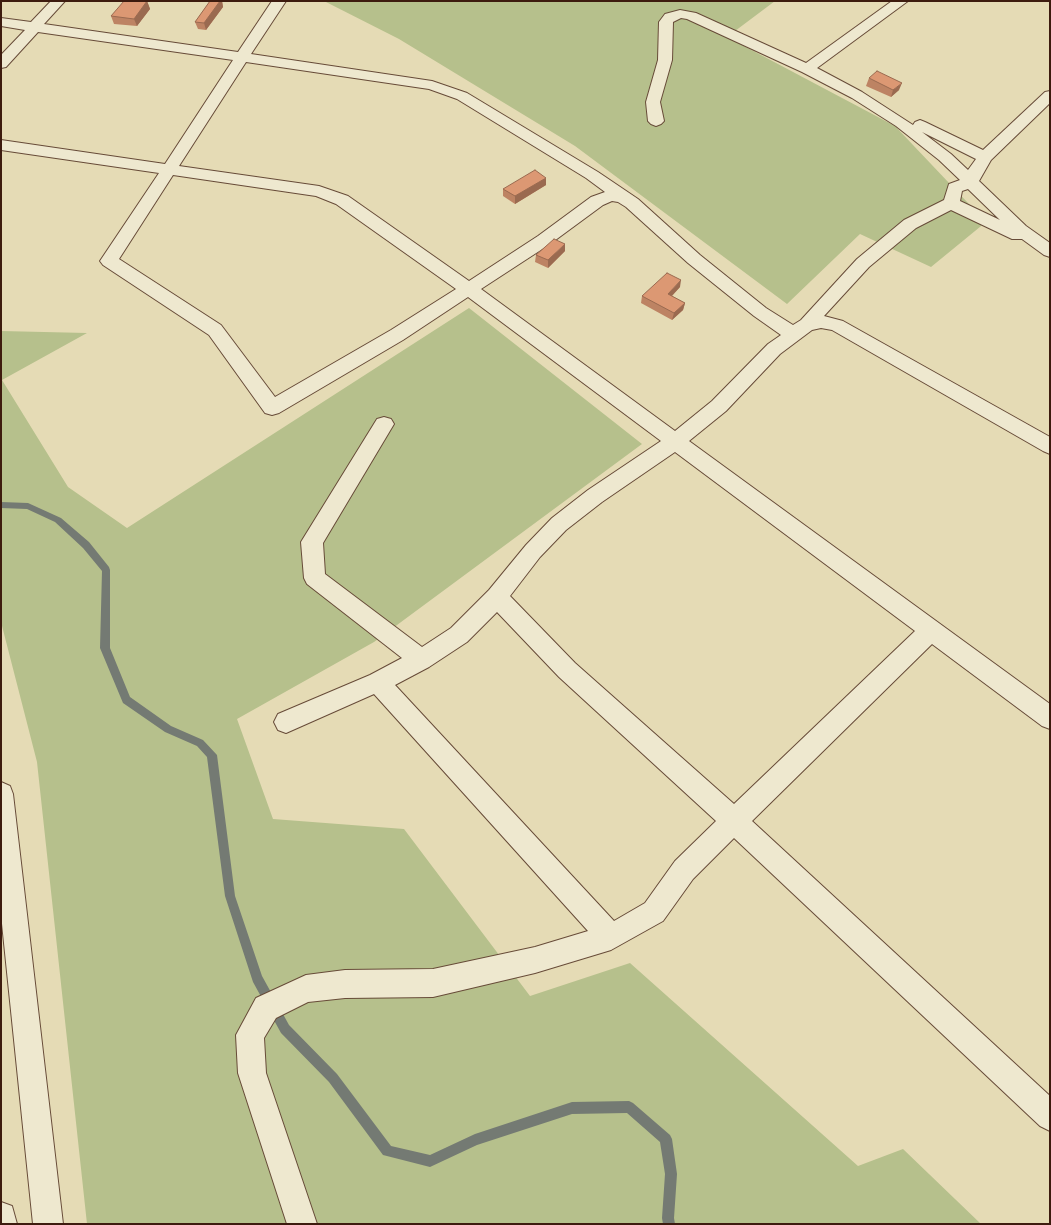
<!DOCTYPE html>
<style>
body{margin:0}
#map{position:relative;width:1051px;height:1225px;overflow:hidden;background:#e5dbb5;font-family:"IM FELL French Canon",serif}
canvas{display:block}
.frame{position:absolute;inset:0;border:2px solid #3d1b0e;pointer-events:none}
</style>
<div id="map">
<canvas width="1051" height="1225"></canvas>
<div class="frame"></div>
</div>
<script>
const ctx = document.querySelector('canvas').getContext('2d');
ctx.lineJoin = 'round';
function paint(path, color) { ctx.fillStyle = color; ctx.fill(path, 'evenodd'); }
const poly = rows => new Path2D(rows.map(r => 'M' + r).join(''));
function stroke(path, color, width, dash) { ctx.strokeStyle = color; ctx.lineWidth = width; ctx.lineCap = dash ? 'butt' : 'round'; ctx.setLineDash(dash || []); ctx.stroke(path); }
const green = poly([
 [324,1,775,1,727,37,895,126,986,222,931,267,860,234,787,304,575,146,399,39],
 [469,308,642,444,374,642,237,719,273,819,404,829,530,996,630,963,858,1166,903,1149,981,1224,87,1224,37,762,1,622,1,331,87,333,2,380,68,487,127,528]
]);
const stream = poly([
 [1,502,28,503,61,518,89,542,109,567,110,570,110,648,130,697,171,726,203,740,217,755,235,896,262,976,289,1025,337,1074,391,1146,430,1155,475,1134,572,1102,629,1101,633,1103,670,1135,672,1139,677,1174,674,1218,675,1224,663,1224,662,1218,665,1174,660,1142,627,1113,572,1114,477,1145,430,1167,383,1155,329,1082,281,1033,253,982,225,896,207,757,197,746,165,732,123,703,100,648,102,571,83,548,55,522,27,509,1,508,1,502]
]);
const minor = poly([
 [51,1,65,1,44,24,238,52,272,1,286,1,251,54,432,81,467,93,598,172,638,199,700,255,766,308,793,325,801,320,857,259,904,220,944,200,949,184,960,180,939,160,896,126,852,98,802,72,687,19,681,18,673,22,672,60,660,102,664,121,661,124,656,126,651,124,648,121,646,102,658,60,659,22,665,14,680,10,696,13,806,63,892,1,908,1,817,68,862,92,913,125,915,122,920,120,925,122,983,150,1045,92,1050,91,1050,103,991,160,979,181,1026,226,1050,243,1050,257,1044,255,1022,239,1012,239,951,210,916,228,869,267,824,316,843,321,1050,437,1050,454,1043,451,832,330,821,328,812,330,780,354,726,411,689,441,1050,704,1050,729,1042,726,932,644,752,821,1050,1096,1050,1131,1040,1126,734,838,693,879,663,921,611,950,535,973,433,997,345,998,308,1002,276,1018,264,1038,266,1073,317,1224,287,1224,238,1073,236,1035,256,998,306,975,345,970,433,969,535,947,588,931,374,694,286,733,278,730,274,722,278,714,370,675,402,658,307,584,304,578,301,542,377,419,384,417,391,419,394,424,391,429,323,543,325,574,422,647,451,628,489,590,526,545,552,518,588,490,661,441,468,297,403,340,279,413,272,415,265,413,209,335,103,265,100,261,159,173,1,150,1,140,165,164,233,60,38,32,6,67,1,68,1,55,25,30,1,26,1,18,31,22,51,1],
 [246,62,429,89,457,99,586,178,605,192,591,197,538,236,469,281,348,196,319,186,179,166,246,62],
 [922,132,976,159,968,170,951,154,922,132],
 [173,175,316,196,336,204,456,289,391,330,275,397,221,325,119,259,173,175],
 [968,189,1000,220,960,201,962,191,968,189],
 [612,201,618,202,626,207,688,263,754,316,781,335,768,344,712,401,675,431,481,289,550,244,603,205,612,201],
 [675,452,915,631,734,804,575,663,510,596,540,557,566,530,602,502,675,452],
 [497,612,559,677,716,821,675,861,645,903,614,921,395,685,429,667,467,642,497,612],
 [1,782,10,786,13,794,63,1224,33,1224,1,914,1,782],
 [1,1202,12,1206,17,1224,1,1224,1,1202]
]);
const wall = poly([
 [147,1,150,9,137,26,114,24,111,16],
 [210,1,222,1,223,7,206,30,198,29,195,22],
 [869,78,899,90,891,97,866,86],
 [546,178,546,185,515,204,503,196,503,189],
 [565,251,548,268,535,262,536,255],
 [680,287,672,296,685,303,683,310,672,320,641,303,642,296]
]);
const shadedWall = poly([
 [147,1,150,9,137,26,134,19],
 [220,1,222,1,223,7,206,30,204,23],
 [902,83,899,90,891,97,893,90],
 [546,178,546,185,515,204,515,196],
 [565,244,565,251,548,268,548,260],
 [681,280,680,287,667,301,668,294],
 [685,303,683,310,672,320,674,313]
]);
const building = poly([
 [124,1,147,1,134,19,111,16,124,1],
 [210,1,220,1,204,23,195,22,210,1],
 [877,71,902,83,893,90,869,78,877,71],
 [535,170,546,178,515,196,503,189,535,170],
 [554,239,565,244,548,260,536,255,554,239],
 [667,273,681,280,668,294,685,303,674,313,642,296,667,273]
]);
paint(green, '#b6c08c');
paint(stream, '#747a73');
stroke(minor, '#674b38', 2);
paint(minor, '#eee8cf');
paint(wall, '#bd8363');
paint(shadedWall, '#9a6a50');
paint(building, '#dc9873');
stroke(building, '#9a6a50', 1);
</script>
